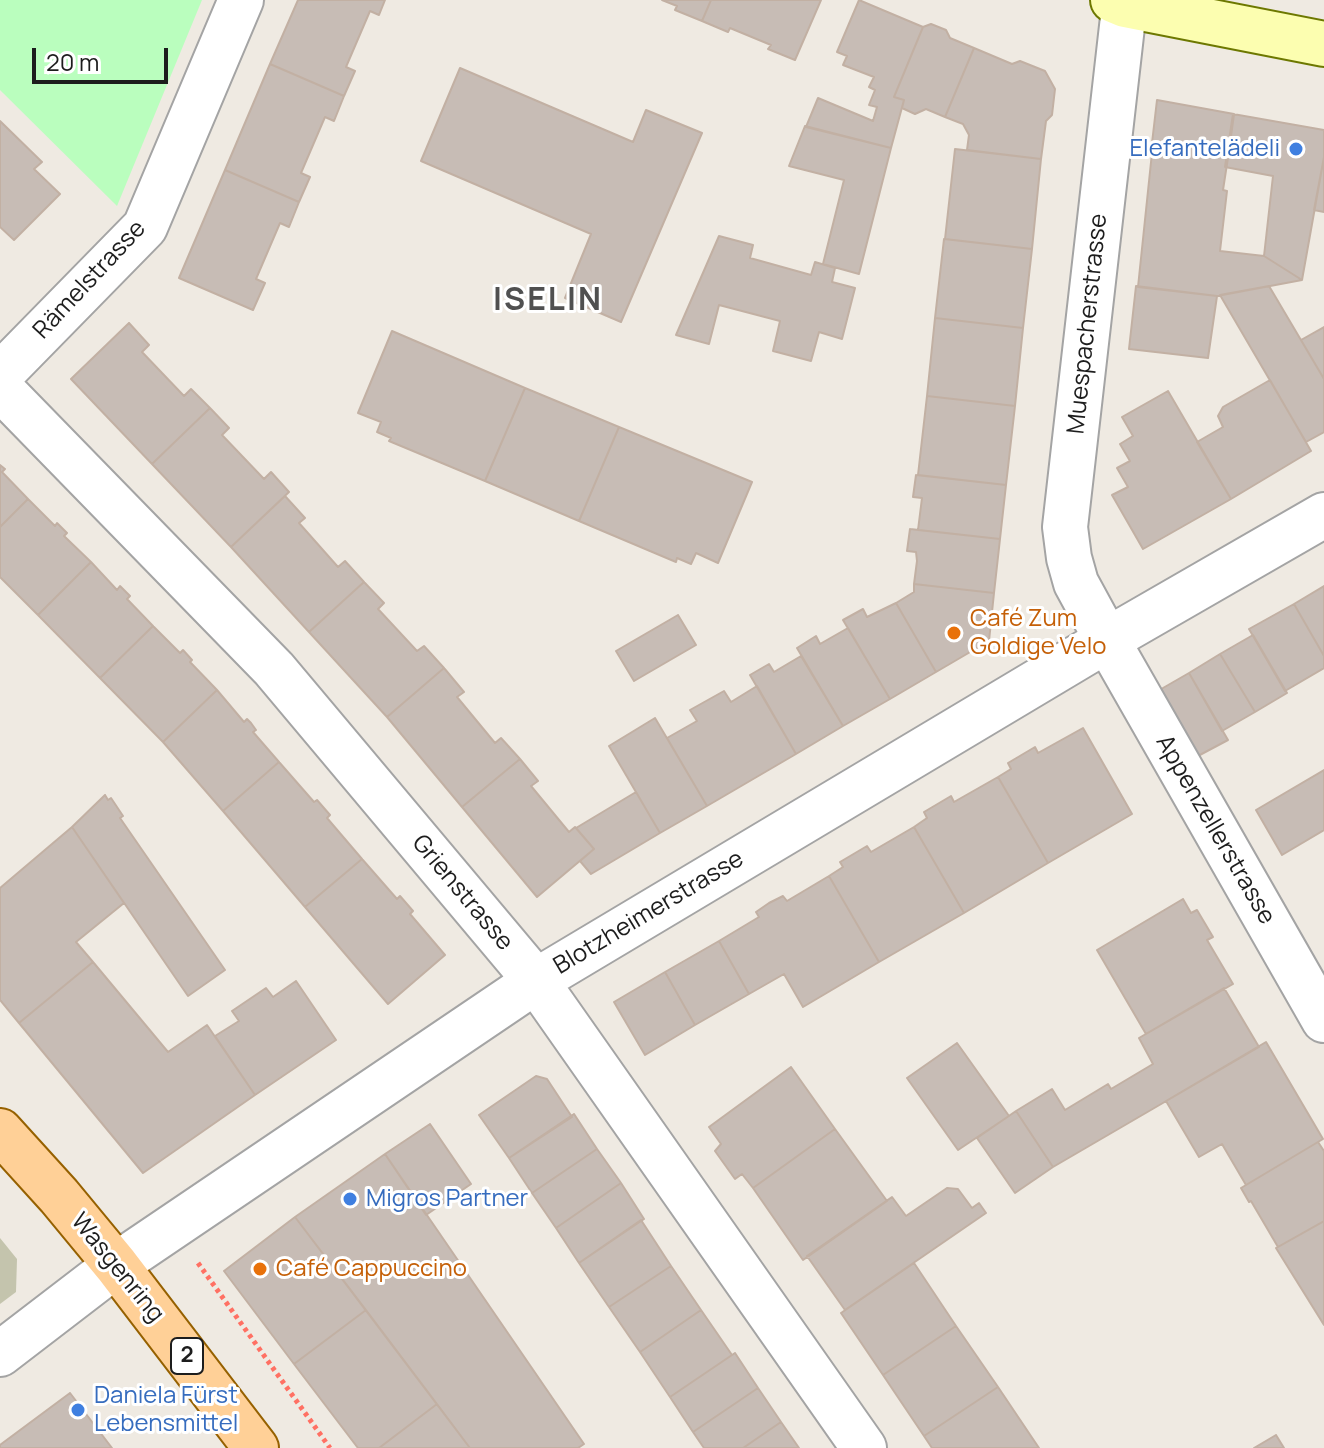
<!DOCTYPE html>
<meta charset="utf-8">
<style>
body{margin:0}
#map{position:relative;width:1324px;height:1448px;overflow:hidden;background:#efeae2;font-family:Manrope,sans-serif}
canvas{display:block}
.scale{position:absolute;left:32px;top:48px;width:136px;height:36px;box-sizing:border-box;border:4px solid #1d1d1d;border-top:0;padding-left:10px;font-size:24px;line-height:28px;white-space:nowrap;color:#1d1d1d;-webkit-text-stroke:6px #fff;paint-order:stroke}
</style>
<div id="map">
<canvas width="1324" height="1448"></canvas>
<div class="scale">20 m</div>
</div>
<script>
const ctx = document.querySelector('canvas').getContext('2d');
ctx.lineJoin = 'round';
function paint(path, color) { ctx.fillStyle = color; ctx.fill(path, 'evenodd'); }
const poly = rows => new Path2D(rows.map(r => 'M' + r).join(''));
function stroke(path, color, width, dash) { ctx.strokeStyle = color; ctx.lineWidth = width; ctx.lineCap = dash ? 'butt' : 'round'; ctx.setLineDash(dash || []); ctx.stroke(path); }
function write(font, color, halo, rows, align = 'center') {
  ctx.font = font + ' Manrope,sans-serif'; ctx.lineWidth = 6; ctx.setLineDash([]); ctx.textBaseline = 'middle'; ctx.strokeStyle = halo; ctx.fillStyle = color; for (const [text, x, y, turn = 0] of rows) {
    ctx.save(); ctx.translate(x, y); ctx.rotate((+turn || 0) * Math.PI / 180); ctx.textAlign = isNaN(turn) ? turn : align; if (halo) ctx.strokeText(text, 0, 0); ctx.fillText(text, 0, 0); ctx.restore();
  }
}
const construction = poly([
 [0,1238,17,1259,16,1292,0,1304]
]);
const park = poly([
 [0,0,202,0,117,206,0,90]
]);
const building = poly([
 [298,0,385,0,379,15,370,11,346,67,355,71,344,96,270,64,298,0],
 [662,0,711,0,702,21,675,10,677,6,662,0],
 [711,0,821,0,795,60,768,49,771,45,730,28,728,32,702,21,711,0],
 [859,0,923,27,894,97,904,100,891,148,806,127,818,98,873,121,877,107,869,105,875,90,869,87,874,77,843,65,847,56,837,52,859,0],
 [931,24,946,30,950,38,974,48,945,117,926,109,915,114,902,108,904,100,894,97,923,27,931,24],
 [974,48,1012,64,1020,61,1045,71,1055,89,1052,115,1046,121,1041,159,967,150,969,135,963,124,945,117,974,48],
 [270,64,344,96,334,121,325,117,301,173,310,177,299,202,225,170,270,64],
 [460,68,633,142,646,110,702,133,621,322,565,298,591,234,421,161,460,68],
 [1157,100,1234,114,1229,151,1152,143,1157,100],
 [1233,114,1324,130,1324,157,1302,280,1264,256,1273,176,1225,167,1233,114],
 [0,121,42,162,34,169,60,194,14,240,0,227,0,121],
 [805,126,891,148,859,274,823,264,844,180,789,166,805,126],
 [1153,143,1229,151,1223,190,1227,191,1220,251,1264,256,1302,280,1217,296,1138,287,1153,143],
 [955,149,1041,159,1032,249,945,239,955,149],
 [1324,157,1324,212,1314,210,1324,157],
 [225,170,299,202,289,227,280,223,256,279,265,283,253,310,179,278,225,170],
 [719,236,753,245,750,258,811,275,815,262,835,268,832,282,855,288,842,339,819,332,811,361,773,351,780,321,719,305,709,344,676,335,719,236],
 [944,239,1032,249,1023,328,935,318,944,239],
 [1136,286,1217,296,1208,358,1129,349,1136,286],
 [1269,286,1324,379,1324,432,1306,442,1220,295,1269,286],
 [935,318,1023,328,1015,406,927,396,935,318],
 [129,323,149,345,142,352,184,396,191,389,210,408,152,464,71,379,129,323],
 [1324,327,1324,379,1301,340,1324,327],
 [392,331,525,388,485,481,389,441,391,438,377,432,381,422,358,413,392,331],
 [1270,380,1311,451,1231,499,1197,442,1223,427,1218,416,1223,407,1270,380],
 [525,388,619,427,579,521,485,481,525,388],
 [1168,391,1231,499,1143,549,1112,495,1128,487,1117,468,1130,461,1120,444,1133,436,1122,417,1168,391],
 [927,396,1015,406,1006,485,918,475,927,396],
 [210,408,229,428,222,435,264,479,271,472,289,492,231,547,152,464,210,408],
 [619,427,752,482,718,563,696,553,691,564,677,558,676,562,579,521,619,427],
 [0,465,5,469,2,472,28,499,0,527,0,465],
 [916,475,1006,485,1000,539,918,530,922,498,913,497,916,475],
 [285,496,305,518,299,523,338,567,345,561,364,582,309,632,231,547,285,496],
 [28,499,55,526,57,523,67,533,64,536,91,562,38,615,0,577,0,527,28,499],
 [910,529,1000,539,994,593,914,584,917,561,916,552,907,551,910,529],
 [91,562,117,590,120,586,130,596,127,599,153,626,100,678,38,615,91,562],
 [364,582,384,603,378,609,417,651,424,646,444,668,387,717,309,632,364,582],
 [914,584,994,593,989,641,936,672,896,603,914,592,914,584],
 [1324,586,1324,656,1294,604,1324,586],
 [896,603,936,672,890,699,843,620,863,609,867,617,896,603],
 [1294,604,1324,656,1324,668,1285,691,1249,629,1294,604],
 [678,615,696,645,634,681,616,651,678,615],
 [153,626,180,653,183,650,192,660,190,662,217,690,163,742,100,678,153,626],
 [848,628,890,699,843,726,797,648,816,636,820,644,848,628],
 [1253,635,1287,693,1255,712,1220,654,1253,635],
 [1220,654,1255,712,1222,731,1189,673,1220,654],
 [801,656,843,726,796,754,750,675,769,664,774,672,801,656],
 [444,668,464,692,457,697,495,743,501,738,520,759,462,807,387,717,444,668],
 [1189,673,1228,740,1196,757,1156,692,1189,673],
 [757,686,796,754,707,806,667,738,697,721,690,710,724,691,731,702,757,686],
 [217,690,244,722,247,719,251,723,256,730,253,732,279,762,223,811,163,742,217,690],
 [655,718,707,806,660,833,609,746,655,718],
 [1083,728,1132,814,1048,863,998,777,1011,769,1008,763,1035,747,1038,753,1083,728],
 [520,759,538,781,531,786,569,832,575,827,594,849,537,897,462,807,520,759],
 [279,762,314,802,317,800,330,815,327,818,362,859,305,907,223,811,279,762],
 [1324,770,1324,830,1282,855,1256,810,1324,770],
 [998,777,1048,863,964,913,914,827,927,818,924,812,951,796,954,802,998,777],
 [636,792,660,833,591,874,580,861,594,849,576,828,636,792],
 [105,795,108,800,111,798,123,816,120,818,225,970,188,996,72,827,105,795],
 [72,827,124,903,76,942,93,962,19,1023,0,1000,0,888,72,827],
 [914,827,964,913,879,962,829,876,843,867,840,862,867,846,871,852,914,827],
 [362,859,397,899,400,896,413,911,410,914,445,955,388,1004,305,907,362,859],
 [829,876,879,962,803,1007,784,974,749,994,719,941,759,917,756,912,769,903,783,896,787,901,829,876],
 [1183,899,1191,913,1197,910,1213,937,1207,940,1233,984,1146,1034,1097,950,1183,899],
 [719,941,749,994,695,1025,665,972,719,941],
 [93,962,168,1052,207,1025,255,1095,143,1173,19,1023,93,962],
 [665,972,695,1025,645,1055,614,1002,665,972],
 [296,981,336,1040,255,1095,215,1036,239,1021,232,1011,266,988,273,997,296,981],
 [1224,988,1259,1047,1053,1167,1016,1111,1052,1089,1065,1110,1108,1084,1111,1089,1153,1064,1139,1038,1224,988],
 [1266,1042,1323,1139,1246,1185,1222,1144,1199,1157,1166,1101,1266,1042],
 [957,1043,1009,1116,958,1150,907,1078,957,1043],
 [791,1067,835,1129,753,1188,742,1174,735,1179,715,1151,721,1144,709,1127,791,1067],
 [536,1076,547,1079,572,1117,509,1158,479,1115,536,1076],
 [1016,1111,1053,1167,1015,1193,977,1138,1016,1111],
 [574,1114,597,1149,532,1193,509,1158,574,1114],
 [430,1124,471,1184,426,1215,385,1154,430,1124],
 [835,1129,887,1201,803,1260,753,1188,835,1129],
 [1318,1142,1324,1151,1324,1221,1278,1247,1251,1201,1249,1202,1241,1188,1318,1142],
 [597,1149,621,1183,556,1228,532,1193,597,1149],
 [385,1154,584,1444,578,1448,470,1448,295,1217,385,1154],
 [621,1183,644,1219,579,1263,556,1228,621,1183],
 [947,1188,958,1189,972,1208,979,1203,986,1213,845,1310,807,1256,892,1197,906,1216,947,1188],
 [295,1217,366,1310,294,1364,224,1271,295,1217],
 [641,1220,671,1266,609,1307,579,1263,641,1220],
 [1324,1221,1324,1325,1276,1248,1324,1221],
 [914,1263,956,1326,883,1375,841,1313,914,1263],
 [671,1266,701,1310,640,1352,609,1307,671,1266],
 [366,1310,437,1404,379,1448,358,1448,294,1364,366,1310],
 [701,1310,732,1355,670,1397,640,1352,701,1310],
 [956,1326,998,1387,924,1436,883,1375,956,1326],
 [735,1353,758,1388,693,1432,670,1397,735,1353],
 [998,1387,1039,1448,932,1448,924,1436,998,1387],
 [758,1388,781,1422,743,1448,704,1448,693,1432,758,1388],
 [70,1393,112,1448,0,1448,0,1445,70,1393],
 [437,1404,470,1448,379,1448,437,1404],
 [781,1422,799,1448,743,1448,781,1422],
 [1276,1435,1284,1448,1254,1448,1276,1435]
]);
const path = poly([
 [198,1263,330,1448]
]);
const street = poly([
 [1125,0,1065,527,1069,558,1076,583,1107,640,1324,1020],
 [0,375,145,227,241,0],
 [0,388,274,669,536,981,864,1448],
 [0,1354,116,1265,536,981,1107,640,1324,515]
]);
const secondary = poly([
 [1113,0,1125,5,1324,44]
]);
const primary = poly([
 [0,1131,59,1196,116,1265,256,1448]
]);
const markers = [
 [1296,149,8,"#3f7fe0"],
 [954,633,8,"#e8710a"],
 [350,1199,8,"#3f7fe0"],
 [260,1269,8,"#e8710a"],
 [78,1410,8,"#3f7fe0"]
];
const shields = [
 [187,1356,32]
];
const shieldNames = [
 ["2",187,1356]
];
const shopNames = [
 ["Elefantelädeli",1280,149,"right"],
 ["Migros Partner",366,1199],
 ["Daniela Fürst",94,1396],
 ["Lebensmittel",94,1424]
];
const streetNames = [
 ["Rämelstrasse",90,280,-47],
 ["Muespacherstrasse",1088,324,-84],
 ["Appenzellerstrasse",1215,830,60],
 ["Grienstrasse",462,893,50],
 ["Blotzheimerstrasse",649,913,-31],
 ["Wasgenring",117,1268,51]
];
const foodNames = [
 ["Café Zum",970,619],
 ["Goldige Velo",970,647],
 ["Café Cappuccino",276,1269]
];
const districtNames = [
 ["ISELIN",548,301]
];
paint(construction, '#c4c4ad');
paint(park, '#bafebe');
paint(building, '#c7bcb5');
stroke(building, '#c2b0a3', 2);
stroke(street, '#a4a4a4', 48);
stroke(secondary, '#6d7800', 48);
stroke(primary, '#966100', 48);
stroke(path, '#ff7063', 5, [4, 4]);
stroke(street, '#fff', 44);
stroke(secondary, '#fcfeb0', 44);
stroke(primary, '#ffd097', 44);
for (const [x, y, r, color] of markers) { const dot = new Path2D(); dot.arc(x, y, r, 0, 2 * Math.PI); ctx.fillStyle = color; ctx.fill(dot); stroke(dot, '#fff', 3); }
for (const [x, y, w] of shields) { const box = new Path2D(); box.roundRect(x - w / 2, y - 18, w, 36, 6); ctx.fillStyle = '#fff'; ctx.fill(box); stroke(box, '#1d1d1d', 2); }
write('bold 22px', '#1d1d1d', null, shieldNames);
write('24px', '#366cbe', '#fff', shopNames, 'left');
write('24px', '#1d1d1d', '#fff', streetNames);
write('24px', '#c56008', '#fff', foodNames, 'left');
ctx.letterSpacing = '2px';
write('bold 32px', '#505050', '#fff', districtNames);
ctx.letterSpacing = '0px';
</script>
